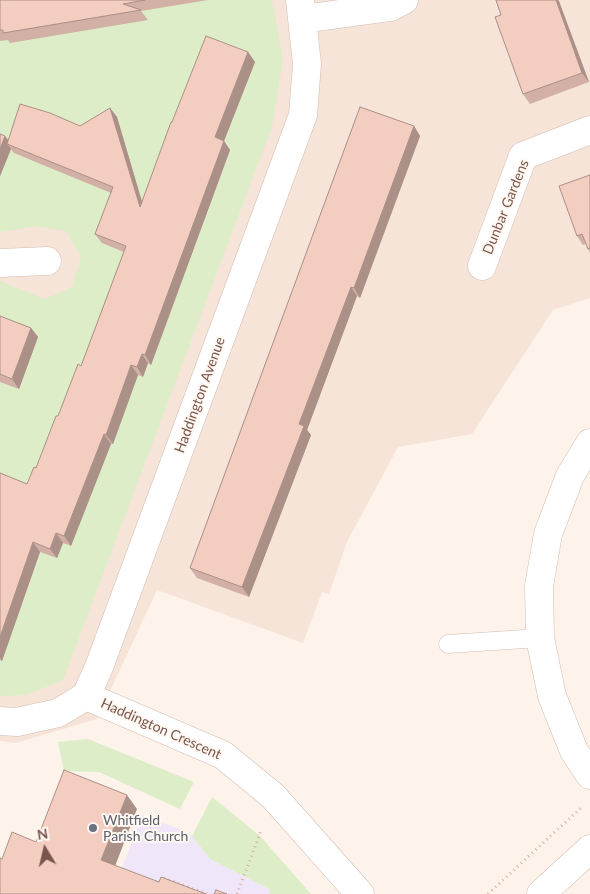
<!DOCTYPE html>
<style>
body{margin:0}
#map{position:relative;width:590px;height:894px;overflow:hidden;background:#fdf3ea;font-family:Lato,sans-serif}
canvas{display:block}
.north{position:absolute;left:20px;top:824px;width:50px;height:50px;-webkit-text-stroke:4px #fff8f2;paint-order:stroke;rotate:351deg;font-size:14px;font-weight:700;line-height:20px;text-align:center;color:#7a554b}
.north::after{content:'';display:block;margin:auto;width:18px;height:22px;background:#7a554b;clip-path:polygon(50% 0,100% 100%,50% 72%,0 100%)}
</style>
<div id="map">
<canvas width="590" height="894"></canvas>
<div class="north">N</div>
</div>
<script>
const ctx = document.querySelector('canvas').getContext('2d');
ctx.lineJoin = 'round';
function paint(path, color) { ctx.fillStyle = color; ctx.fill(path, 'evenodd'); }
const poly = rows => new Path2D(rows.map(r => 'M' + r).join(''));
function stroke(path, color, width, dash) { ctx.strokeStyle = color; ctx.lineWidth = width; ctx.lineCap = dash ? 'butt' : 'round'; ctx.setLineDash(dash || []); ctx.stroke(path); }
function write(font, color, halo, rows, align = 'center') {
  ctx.font = font + ' Lato,sans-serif'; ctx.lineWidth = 4; ctx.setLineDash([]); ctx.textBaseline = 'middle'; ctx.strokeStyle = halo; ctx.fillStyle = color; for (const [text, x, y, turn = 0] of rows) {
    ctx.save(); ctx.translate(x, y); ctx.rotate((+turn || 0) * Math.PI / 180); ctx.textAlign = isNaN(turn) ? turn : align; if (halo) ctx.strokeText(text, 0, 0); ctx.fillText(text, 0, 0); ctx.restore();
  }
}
const residential = poly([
 [0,0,590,0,590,298,553,310,472,434,398,447,347,542,329,594,322,592,303,643,157,590,97,719,16,743,0,741]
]);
const education = poly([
 [142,815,182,830,192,836,210,859,271,890,275,894,112,894]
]);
const green = poly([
 [0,0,272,0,283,60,272,127,63,680,26,695,0,696,0,281,45,299,72,287,81,257,66,231,36,226,0,232],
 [88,739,194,782,180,809,99,772,64,771,58,742],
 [212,797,259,835,311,894,269,894,271,890,210,859,192,836]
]);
const path = poly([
 [164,878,208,894],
 [237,894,261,831],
 [488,894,583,806]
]);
const lane = poly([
 [448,644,540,638]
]);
const street = poly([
 [303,19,391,7,404,0],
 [0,263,47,261],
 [482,266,523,156,590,130],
 [590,443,570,476,548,534,539,586,540,638,552,696,574,751,590,775],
 [86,696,223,755,273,796,360,894],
 [0,721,17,722,58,713,86,696,99,667,303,115,307,64,300,0],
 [541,894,590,849]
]);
const wall = poly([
 [0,0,208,0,141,11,148,20,10,43,8,40,0,41],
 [496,0,558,0,589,82,530,104,523,94,501,15],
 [248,52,255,62,224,141,230,150,151,365,148,363,143,377,138,375,113,444,111,444,71,546,63,543,57,558,40,552,2,661,0,660,0,473,27,484,36,468,81,366,124,252,102,243,95,234,111,193,14,153,11,149,0,176,0,134,9,140,80,126,110,108,117,117,142,201,172,122],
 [414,126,420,136,360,298,357,296,307,430,311,435,249,597,197,578,190,568],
 [590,175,590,253,588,249,586,244,583,245,577,236],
 [0,316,31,328,38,337,19,389,0,382]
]);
const shadedWall = poly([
 [556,0,558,0,559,1,589,82,582,73],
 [248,52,255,62,224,141,230,150,151,365,145,355,215,137],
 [110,108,117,117,146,216,140,207],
 [414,126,420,136,360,298,354,288],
 [5,136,12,145,7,144,11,149,0,176,0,149],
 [351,287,357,296,307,430,311,435,249,597,242,587,299,424],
 [31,328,38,337,19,389,12,379],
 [142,354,148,363,143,377,137,367],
 [131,365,138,375,113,444,106,435],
 [104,434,111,444,71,546,64,536],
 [56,533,63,543,57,558,50,549],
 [33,542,40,552,2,661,0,658,0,637],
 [127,795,137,809,112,874,101,860]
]);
const building = poly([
 [0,0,145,0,123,4,141,10,3,33,3,30,0,30,0,0],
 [496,0,556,0,582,73,523,94,495,17,501,15,496,0],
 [206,36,248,52,215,137,224,141,145,355,142,354,137,367,131,365,106,435,104,434,64,536,56,533,50,549,33,542,0,637,0,473,27,484,34,467,36,468,56,416,58,416,78,364,81,366,126,246,95,234,113,187,7,144,20,104,50,113,80,126,110,108,140,207,171,122,172,122,206,36],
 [360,107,414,126,354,288,351,287,299,424,304,426,242,587,190,568,360,107],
 [0,134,5,136,0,149,0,134],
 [590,175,590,248,588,249,582,234,577,236,559,186,590,175],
 [0,316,31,328,12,379,0,374,0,316],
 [64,770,127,795,101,860,159,882,161,877,206,894,0,894,0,858,2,859,12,832,36,842,64,770],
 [216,890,227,894,214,894,216,890]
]);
const markers = [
 [93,828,5,"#6b7280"]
];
const streetNames = [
 ["Dunbar Gardens",506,207,-68],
 ["Haddington Avenue",200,395,-70],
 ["Haddington Crescent",161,729,24]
];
const worshipNames = [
 ["Whitfield",103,820],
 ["Parish Church",103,836]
];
paint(residential, '#f6e4d8');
paint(education, '#f0e6fa');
paint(green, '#dcedc7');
stroke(lane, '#d3bbb1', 19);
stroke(street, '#d3bbb1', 29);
stroke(path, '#daafa3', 3, [1, 4]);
stroke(lane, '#fff', 18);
stroke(street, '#fff', 28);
paint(wall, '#d2b0a6');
paint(shadedWall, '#ab9087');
paint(building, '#f4cdc1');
stroke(building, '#ab9087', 1);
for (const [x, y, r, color] of markers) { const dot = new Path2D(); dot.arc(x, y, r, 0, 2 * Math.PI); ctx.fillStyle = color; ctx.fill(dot); stroke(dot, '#fff8f2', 2); }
write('14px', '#7a554b', '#fff8f2', streetNames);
write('14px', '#5b616d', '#fff8f2', worshipNames, 'left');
</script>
